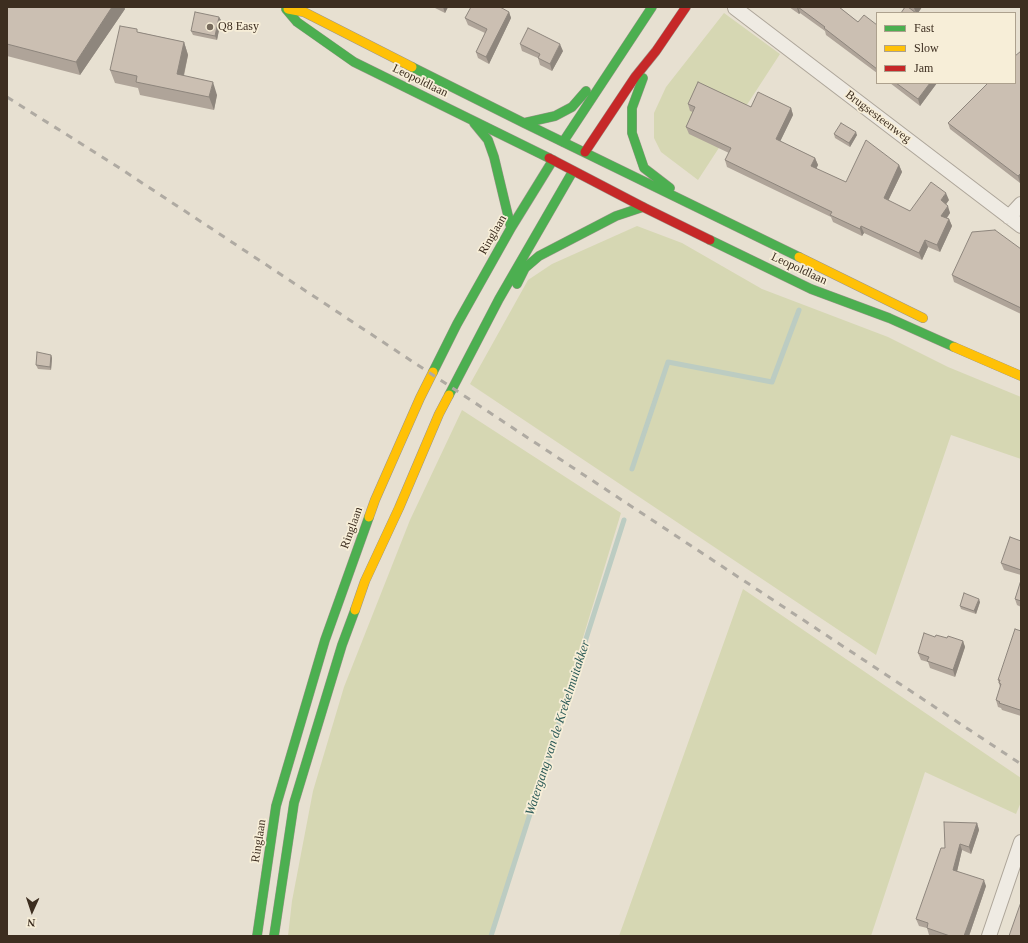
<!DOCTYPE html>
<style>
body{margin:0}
#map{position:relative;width:1028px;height:943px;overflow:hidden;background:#e7e0d1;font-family:Georgia,serif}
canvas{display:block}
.frame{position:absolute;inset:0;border:8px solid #3d2e20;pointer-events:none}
.legend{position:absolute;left:876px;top:12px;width:140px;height:72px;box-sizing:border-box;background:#f7eed8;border:1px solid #ada18e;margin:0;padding:5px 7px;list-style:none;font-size:12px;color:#3d2e20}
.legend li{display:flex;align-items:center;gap:8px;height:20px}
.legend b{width:20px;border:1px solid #ada18e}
.north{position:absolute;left:12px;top:891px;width:40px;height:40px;-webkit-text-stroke:3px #f7eed8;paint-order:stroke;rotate:183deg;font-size:11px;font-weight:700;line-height:16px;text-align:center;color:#3d2e20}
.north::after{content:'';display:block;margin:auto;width:14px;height:18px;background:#3d2e20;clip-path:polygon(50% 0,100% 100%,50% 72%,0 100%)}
</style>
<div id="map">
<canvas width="1028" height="943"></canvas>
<div class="frame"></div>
<ul class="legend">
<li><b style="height:5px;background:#4caf50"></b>Fast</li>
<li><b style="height:5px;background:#ffc107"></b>Slow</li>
<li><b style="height:5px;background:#c62828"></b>Jam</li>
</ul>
<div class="north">N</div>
</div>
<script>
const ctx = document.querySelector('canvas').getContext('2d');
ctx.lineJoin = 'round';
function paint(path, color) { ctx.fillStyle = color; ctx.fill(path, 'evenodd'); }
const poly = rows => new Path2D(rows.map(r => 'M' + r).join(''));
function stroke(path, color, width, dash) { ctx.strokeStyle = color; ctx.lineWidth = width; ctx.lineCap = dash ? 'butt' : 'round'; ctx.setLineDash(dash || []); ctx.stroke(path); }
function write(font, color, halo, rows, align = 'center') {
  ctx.font = font + ' Georgia,serif'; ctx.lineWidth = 3.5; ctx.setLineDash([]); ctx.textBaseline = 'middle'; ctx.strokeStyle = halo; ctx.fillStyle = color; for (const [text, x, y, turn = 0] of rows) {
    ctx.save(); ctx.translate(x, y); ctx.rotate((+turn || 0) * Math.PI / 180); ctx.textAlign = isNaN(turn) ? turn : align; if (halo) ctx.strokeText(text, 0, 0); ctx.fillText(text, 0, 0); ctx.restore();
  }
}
const green = poly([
 [724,13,780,54,698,180,661,152,654,138,654,113,666,87],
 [637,226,682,243,762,289,888,337,948,367,1021,397,1021,459,951,435,876,655,470,384,528,280,552,264],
 [462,410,621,513,492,936,288,936,292,901,313,791,344,687,410,520],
 [743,589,1021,778,1021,802,1016,814,925,772,871,936,619,936]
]);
const stream = poly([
 [632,469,668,362,772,382,799,310],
 [491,936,624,520]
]);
const street = poly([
 [735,8,1021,226],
 [1009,217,1021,204],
 [989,936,1021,842]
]);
const fast = poly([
 [286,9,297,22,354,62,549,158],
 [412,67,524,123,799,257],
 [643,78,632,108,632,133,644,168,670,188],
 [474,123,488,140,494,157,511,228],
 [524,123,555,116,572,107,586,91],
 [563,142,652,7],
 [710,240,811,289,889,318,954,347],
 [517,284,525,268,539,256,616,216,643,207],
 [433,372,457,324,511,228,553,160],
 [449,395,499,299,573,171],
 [257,936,276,806,325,640,369,517],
 [274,936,294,803,342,645,355,610]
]);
const slow = poly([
 [288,9,304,12,412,67],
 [799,257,923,318],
 [954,347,1021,376],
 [369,517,375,500,420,398,433,372],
 [355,610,365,581,399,508,439,414,449,395]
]);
const jam = poly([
 [585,152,635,77,656,51,686,7],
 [549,158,643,207,710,240]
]);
const rail = poly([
 [7,97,118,167,203,223,1021,764]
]);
const wall = poly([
 [7,7,124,7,125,9,80,75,7,56],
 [433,7,448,7,445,13],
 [789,7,839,7,858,22,877,25,877,73,826,35,825,31,800,13,799,14],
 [905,7,922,7,918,13,901,13],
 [509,12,511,18,489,64,478,58,476,52,485,33,468,25,465,18],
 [221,20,217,40,193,35,191,31],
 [138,32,184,42,188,55,184,76,217,95,214,110,140,95,138,88,115,83,110,70],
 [520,44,563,51,552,71,540,65,538,58,522,51],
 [1021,51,1021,182,1020,183,950,129,948,123],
 [890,83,937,83,920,106],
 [688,104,791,108,793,115,780,141,815,158,818,165,816,169,846,182,899,165,902,172,888,201,910,211,949,200,946,204,950,213,947,218,949,219,952,226,940,252,928,247,922,260,864,233,862,236,833,222,831,217,727,167,725,160,729,153,689,134,686,127,693,112,690,111],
 [834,134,857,135,850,147,835,138],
 [1021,249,1021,314,954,282,952,275],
 [51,355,52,358,51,370,38,369,36,365],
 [1021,541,1021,575,1004,570,1001,563],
 [1021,580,1021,607,1017,605,1015,599],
 [980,602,976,614,961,609,960,606],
 [1021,631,1021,716,1002,710,1001,708,998,707,996,700,1000,687,998,680],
 [935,637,963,641,965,647,955,677,930,668,928,662,921,660,918,653],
 [977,823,979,830,971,854,962,850,957,871,986,886,969,936,933,936,929,935,927,928,919,926,916,919,945,848]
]);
const shadedWall = poly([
 [112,7,124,7,125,9,80,75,76,62],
 [443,7,448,7,445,13],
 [798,7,800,13,799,14,797,8],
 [915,7,922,7,918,13,916,13,914,8],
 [509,12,511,18,489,64,486,57],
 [219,17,221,20,217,40,215,36],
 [184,42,188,55,181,87,177,74],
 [560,44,563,51,552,71,550,64],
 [213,82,217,95,214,110,209,97],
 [930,83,937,83,920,106,918,99],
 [791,108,793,115,778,146,776,139],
 [856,132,857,135,850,147,849,143],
 [815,158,818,165,814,173,811,166],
 [899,165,902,172,886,205,884,198],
 [1021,173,1021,182,1020,183,1018,176],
 [946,193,949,200,944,207,941,200],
 [948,206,950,213,943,223,941,216],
 [949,219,952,226,940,252,937,245],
 [861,226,864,233,862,236,860,229],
 [925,240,928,247,922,260,919,253],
 [51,355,52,358,51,370,50,367],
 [979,599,980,602,976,614,974,611],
 [963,641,965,647,955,677,953,670],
 [977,823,979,830,971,854,969,847],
 [960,844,962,850,956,876,953,870],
 [984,880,986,886,969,936,964,936]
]);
const building = poly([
 [7,7,112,7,76,62,7,44,7,7],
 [471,7,500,7,509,12,486,57,476,52,487,29,465,18,471,7],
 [798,7,839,7,858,22,864,15,877,25,877,69,824,28,825,27,798,7],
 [905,7,908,7,916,13,901,13,905,7],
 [195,12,219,17,215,36,191,31,195,12],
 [120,26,137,29,137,32,184,42,177,74,213,82,209,97,136,82,137,76,110,70,120,26],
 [528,28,560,44,550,64,538,58,540,54,520,44,528,28],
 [1021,51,1021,173,1018,176,948,123,988,83,1015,83,1015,56,1021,51],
 [698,82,751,107,758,92,791,108,776,139,815,158,811,166,846,182,866,140,899,165,884,198,910,211,931,182,946,193,941,200,948,206,941,216,949,219,937,245,925,240,919,253,861,226,860,229,830,215,832,212,725,160,731,148,686,127,695,107,688,104,698,82],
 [896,83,930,83,918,99,896,83],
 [841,123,856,132,849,143,834,134,841,123],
 [995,230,1021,249,1021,308,952,275,972,232,995,230],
 [37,352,51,355,50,367,36,365,37,352],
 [1010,537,1021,541,1021,570,1001,563,1010,537],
 [1021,580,1021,601,1015,599,1021,580],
 [964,593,979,599,974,611,960,606,964,593],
 [1015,629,1021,631,1021,708,1020,710,999,703,1000,702,996,700,1001,684,999,683,1000,680,998,680,1015,629],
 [924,633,935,637,936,635,947,638,948,636,963,641,953,670,927,661,929,657,918,653,924,633],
 [944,822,977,823,969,847,960,844,953,870,984,880,964,936,950,936,927,928,928,923,916,919,941,848,945,848,944,822],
 [1021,902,1021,936,1009,936,1021,902]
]);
const markers = [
 [210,27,4,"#786c5e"]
];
const poiNames = [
 ["Q8 Easy",218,27]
];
const streetNames = [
 ["Leopoldlaan",420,81,26],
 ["Brugsesteenweg",878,117,37],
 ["Ringlaan",493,235,-60],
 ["Leopoldlaan",799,269,25],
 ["Ringlaan",352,528,-70],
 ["Ringlaan",259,841,-81]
];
const waterNames = [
 ["Watergang van de Krekelmuitakker",558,728,-72]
];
paint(green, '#d6d7b3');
stroke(stream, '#bcccc2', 5);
stroke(street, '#ada599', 16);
stroke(fast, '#9c958a', 10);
stroke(slow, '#9c958a', 10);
stroke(jam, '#9c958a', 10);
stroke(street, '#efebe3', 14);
stroke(fast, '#4caf50', 9);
stroke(slow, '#ffc107', 9);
stroke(jam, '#c62828', 9);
stroke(rail, '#afaaa2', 3, [7, 7]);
paint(wall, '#afa499');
paint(shadedWall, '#8e867d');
paint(building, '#cbbfb2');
stroke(building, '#8e867d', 1);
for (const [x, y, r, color] of markers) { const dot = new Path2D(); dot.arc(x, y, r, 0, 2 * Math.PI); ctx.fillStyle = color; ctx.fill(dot); stroke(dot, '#f7eed8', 1.5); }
write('12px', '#3d2e20', '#f7eed8', poiNames, 'left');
write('12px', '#3d2e20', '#f7eed8', streetNames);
write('italic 13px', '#2f5d5a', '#f7eed8', waterNames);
</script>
